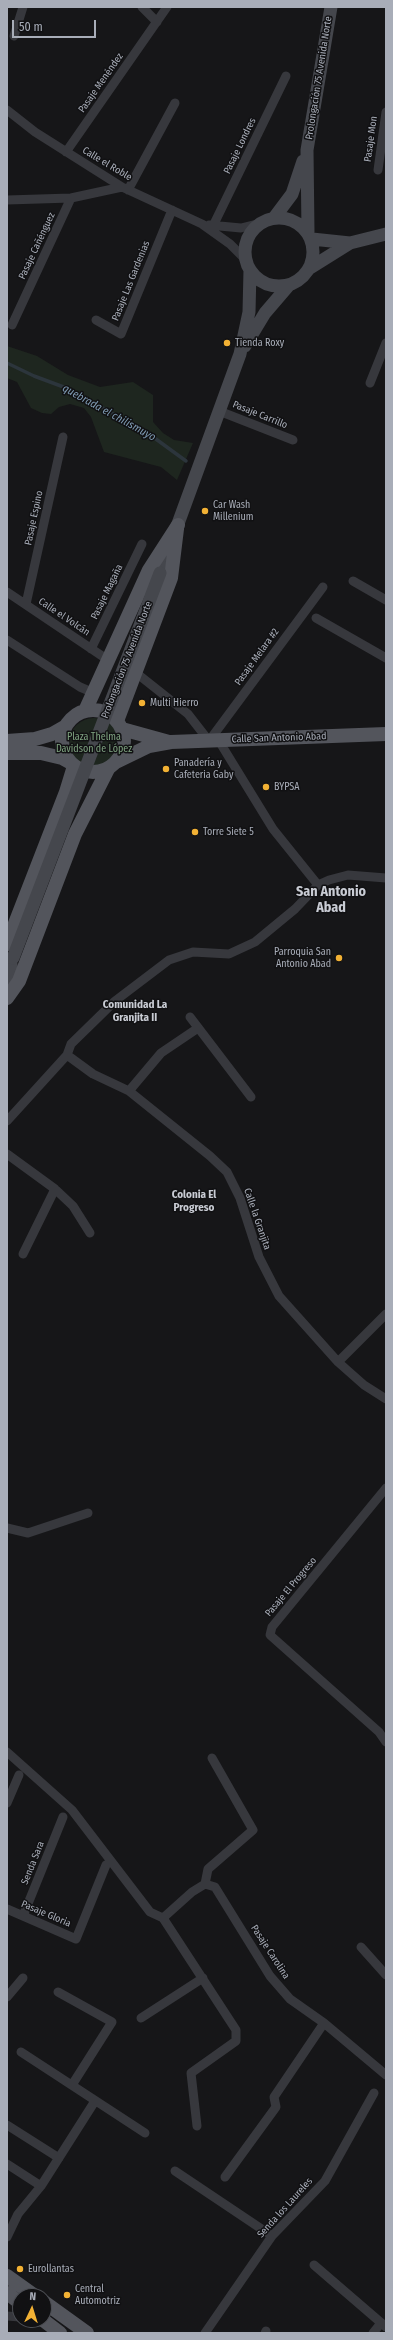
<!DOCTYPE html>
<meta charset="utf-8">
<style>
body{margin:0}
#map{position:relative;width:393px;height:2340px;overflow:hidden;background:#161618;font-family:"Fira Sans Condensed",sans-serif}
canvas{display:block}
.frame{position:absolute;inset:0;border:8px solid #a8adb8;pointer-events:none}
.north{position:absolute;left:12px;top:2288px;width:40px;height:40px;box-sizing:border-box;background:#111113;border:1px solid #4d4f55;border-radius:50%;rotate:4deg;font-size:11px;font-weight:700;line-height:16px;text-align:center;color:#a8adb8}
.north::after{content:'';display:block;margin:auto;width:14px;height:18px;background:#f2b134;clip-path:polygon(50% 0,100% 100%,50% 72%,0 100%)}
.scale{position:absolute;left:12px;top:20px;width:84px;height:18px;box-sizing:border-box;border:2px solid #a8adb8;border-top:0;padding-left:5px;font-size:12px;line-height:14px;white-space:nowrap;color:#a8adb8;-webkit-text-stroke:3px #111113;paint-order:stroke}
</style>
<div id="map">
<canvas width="393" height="2340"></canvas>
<div class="frame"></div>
<div class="north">N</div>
<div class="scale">50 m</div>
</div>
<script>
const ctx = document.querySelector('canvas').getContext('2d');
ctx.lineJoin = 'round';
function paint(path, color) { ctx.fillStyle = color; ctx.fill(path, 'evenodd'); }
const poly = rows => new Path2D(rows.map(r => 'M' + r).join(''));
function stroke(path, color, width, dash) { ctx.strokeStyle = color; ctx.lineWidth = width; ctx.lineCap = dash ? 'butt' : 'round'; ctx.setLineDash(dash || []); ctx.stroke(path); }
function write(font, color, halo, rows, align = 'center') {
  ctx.font = font + ' "Fira Sans Condensed",sans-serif'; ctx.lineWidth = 3; ctx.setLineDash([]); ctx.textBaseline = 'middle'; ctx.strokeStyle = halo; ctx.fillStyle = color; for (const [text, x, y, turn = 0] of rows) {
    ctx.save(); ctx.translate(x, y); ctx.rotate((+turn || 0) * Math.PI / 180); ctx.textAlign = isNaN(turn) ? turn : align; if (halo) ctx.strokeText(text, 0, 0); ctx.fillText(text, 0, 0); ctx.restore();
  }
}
const green = poly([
 [7,346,37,356,68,375,100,387,133,382,153,395,153,422,163,433,174,440,193,443,177,480,161,467,104,452,91,417,84,408,70,404,59,407,51,414,42,413,31,408,17,382,7,378],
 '69 743a25 25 0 1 1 50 0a25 25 0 1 1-50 0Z'
]);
const stream = poly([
 [7,363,34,376,69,389,149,434,186,461]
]);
const street = poly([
 [142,7,157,22],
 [14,36,23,7],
 [7,110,35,132,122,187,202,224,230,244,246,260],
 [66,152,167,7],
 [378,170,386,112],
 [128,190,175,103],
 [7,200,71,198,122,187],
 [209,225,241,228,261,223],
 [213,226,286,76],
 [96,320,121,334,172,210],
 [12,325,71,198],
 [370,383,386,343],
 [219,411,293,440],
 [353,581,386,600],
 [7,592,108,660],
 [26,604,63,437],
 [316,618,386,658],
 [7,640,80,687,94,693],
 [91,649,142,544],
 [135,672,188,714,209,741,323,587],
 [219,741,273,829,318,885],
 [190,1017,251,1097],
 [67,1055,93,1074,129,1091,210,1156,227,1172,240,1198,259,1257,279,1296,338,1362,364,1385,386,1399],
 [129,1091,161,1053,198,1028],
 [7,1121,67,1055,71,1044,115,1001,169,960,193,952,229,954,255,942,295,909,318,885,329,880,348,875,386,878],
 [7,1154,55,1189,73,1206,90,1233],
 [23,1254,55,1189],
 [338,1362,386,1314],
 [386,1488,272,1627,270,1635,379,1732,386,1742],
 [7,1528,28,1533,88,1513],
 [7,1752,72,1810,150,1912,163,1918,236,2030,236,2041,191,2073,197,2126],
 [7,1803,19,1775],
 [205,1884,208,1869,253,1830,212,1758],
 [7,1909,76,1939,106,1865],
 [23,1916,63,1817],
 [163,1918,192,1892,205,1884,215,1887,270,1976,290,1999,324,2023,386,2075],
 [361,1947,386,1975],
 [58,1992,112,2022,72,2085],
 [7,1997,23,1978],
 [141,2018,203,1978],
 [21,2052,145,2133],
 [7,2125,59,2158],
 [7,2164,41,2186],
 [175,2171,272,2236],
 [225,2177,276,2107,274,2097,324,2023],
 [7,2237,18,2214,41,2186,95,2101],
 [314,2265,386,2327],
 [7,2316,20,2317],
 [32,2320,48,2324],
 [205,2333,272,2236,325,2181,374,2093],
 [265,2333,266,2331],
 [373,2333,381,2323]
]);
const secondary = poly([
 '245 252a34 34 0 1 1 68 0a34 34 0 1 1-68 0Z',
 [274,218,292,194,303,161],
 [308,232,307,150,331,7],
 [312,239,350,243],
 [310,268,350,243,386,234],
 [245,346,265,313,289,285],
 [160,573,240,354,249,312,250,270],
 [7,994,12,977,11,964]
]);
const primary = poly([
 '62 741a31 31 0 1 1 62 0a31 31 0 1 1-62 0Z',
 [85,711,149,570,178,525],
 [117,721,171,578,177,529],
 [122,729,169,742],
 [7,741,35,739,52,734,66,726],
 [7,753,41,753,62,758,71,763],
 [116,762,149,746,171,742,386,734],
 [7,944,66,792,74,766],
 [7,998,19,981,75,834,108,769],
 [7,2276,35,2296],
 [7,2293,20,2303],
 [44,2302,87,2333],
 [43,2320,60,2333]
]);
const secondaryBridge = poly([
 [13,958,160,573]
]);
const markers = [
 [227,343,4,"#f2b134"],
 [205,511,4,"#f2b134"],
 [142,703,4,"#f2b134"],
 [166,769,4,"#f2b134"],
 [266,787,4,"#f2b134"],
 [195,832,4,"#f2b134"],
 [339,958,4,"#f2b134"],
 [20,2269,4,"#f2b134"],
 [67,2295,4,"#f2b134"]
];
const streetNames = [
 ["Prolongación 75 Avenida Norte",319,78,-81],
 ["Pasaje Menéndez",101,83,-55],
 ["Pasaje Mon",371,139,-82],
 ["Pasaje Londres",240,146,-64],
 ["Calle el Roble",107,164,31],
 ["Pasaje Cañénguez",37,246,-65],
 ["Pasaje Las Gardenias",131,281,-68],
 ["Pasaje Carrillo",260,415,22],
 ["Pasaje Espino",34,518,-78],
 ["Pasaje Magaña",107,592,-64],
 ["Calle el Volcán",64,617,34],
 ["Pasaje Melara #2",257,657,-54],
 ["Prolongación 75 Avenida Norte",127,660,-69],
 ["Calle San Antonio Abad",279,738,-2],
 ["Calle la Granjita",257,1219,71],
 ["Pasaje El Progreso",291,1587,-50],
 ["Senda Sara",33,1863,-68],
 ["Pasaje Gloria",46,1914,23],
 ["Pasaje Carolina",270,1952,57],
 ["Senda los Laureles",285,2208,-48]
];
const poiNames = [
 ["Tienda Roxy",235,343],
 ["Car Wash",213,505],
 ["Millenium",213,517],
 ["Multi Hierro",150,703],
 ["Panadería y",174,763],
 ["Cafeteria Gaby",174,775],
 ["BYPSA",274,787],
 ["Torre Siete 5",203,832],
 ["Parroquia San",331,952,"right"],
 ["Antonio Abad",331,964,"right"],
 ["Eurollantas",28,2269],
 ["Central",75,2289],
 ["Automotriz",75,2301]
];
const parkNames = [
 ["Plaza Thelma",94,737],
 ["Davidson de López",94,749]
];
const waterNames = [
 ["quebrada el chilismuyo",109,413,29]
];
const neighbourhoodNames = [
 ["Comunidad La",135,1005],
 ["Granjita II",135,1018],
 ["Colonia El",194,1195],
 ["Progreso",194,1208]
];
const districtNames = [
 ["San Antonio",331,892],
 ["Abad",331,908]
];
paint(green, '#1e261f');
stroke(stream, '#2c353c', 3.5);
stroke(street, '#37383d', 9);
stroke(secondary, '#45474d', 13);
stroke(primary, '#53555c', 14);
stroke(secondaryBridge, '#45474d', 13);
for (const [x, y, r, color] of markers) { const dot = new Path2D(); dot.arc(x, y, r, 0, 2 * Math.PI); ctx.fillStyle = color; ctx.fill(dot); stroke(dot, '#111113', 1.5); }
write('10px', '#a8adb8', '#111113', streetNames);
write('10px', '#a8adb8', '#111113', poiNames, 'left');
write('10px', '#7fa381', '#111113', parkNames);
write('italic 11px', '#7f9bb3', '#111113', waterNames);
write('bold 11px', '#c9ccd4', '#111113', neighbourhoodNames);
write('bold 14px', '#c9ccd4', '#111113', districtNames);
</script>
